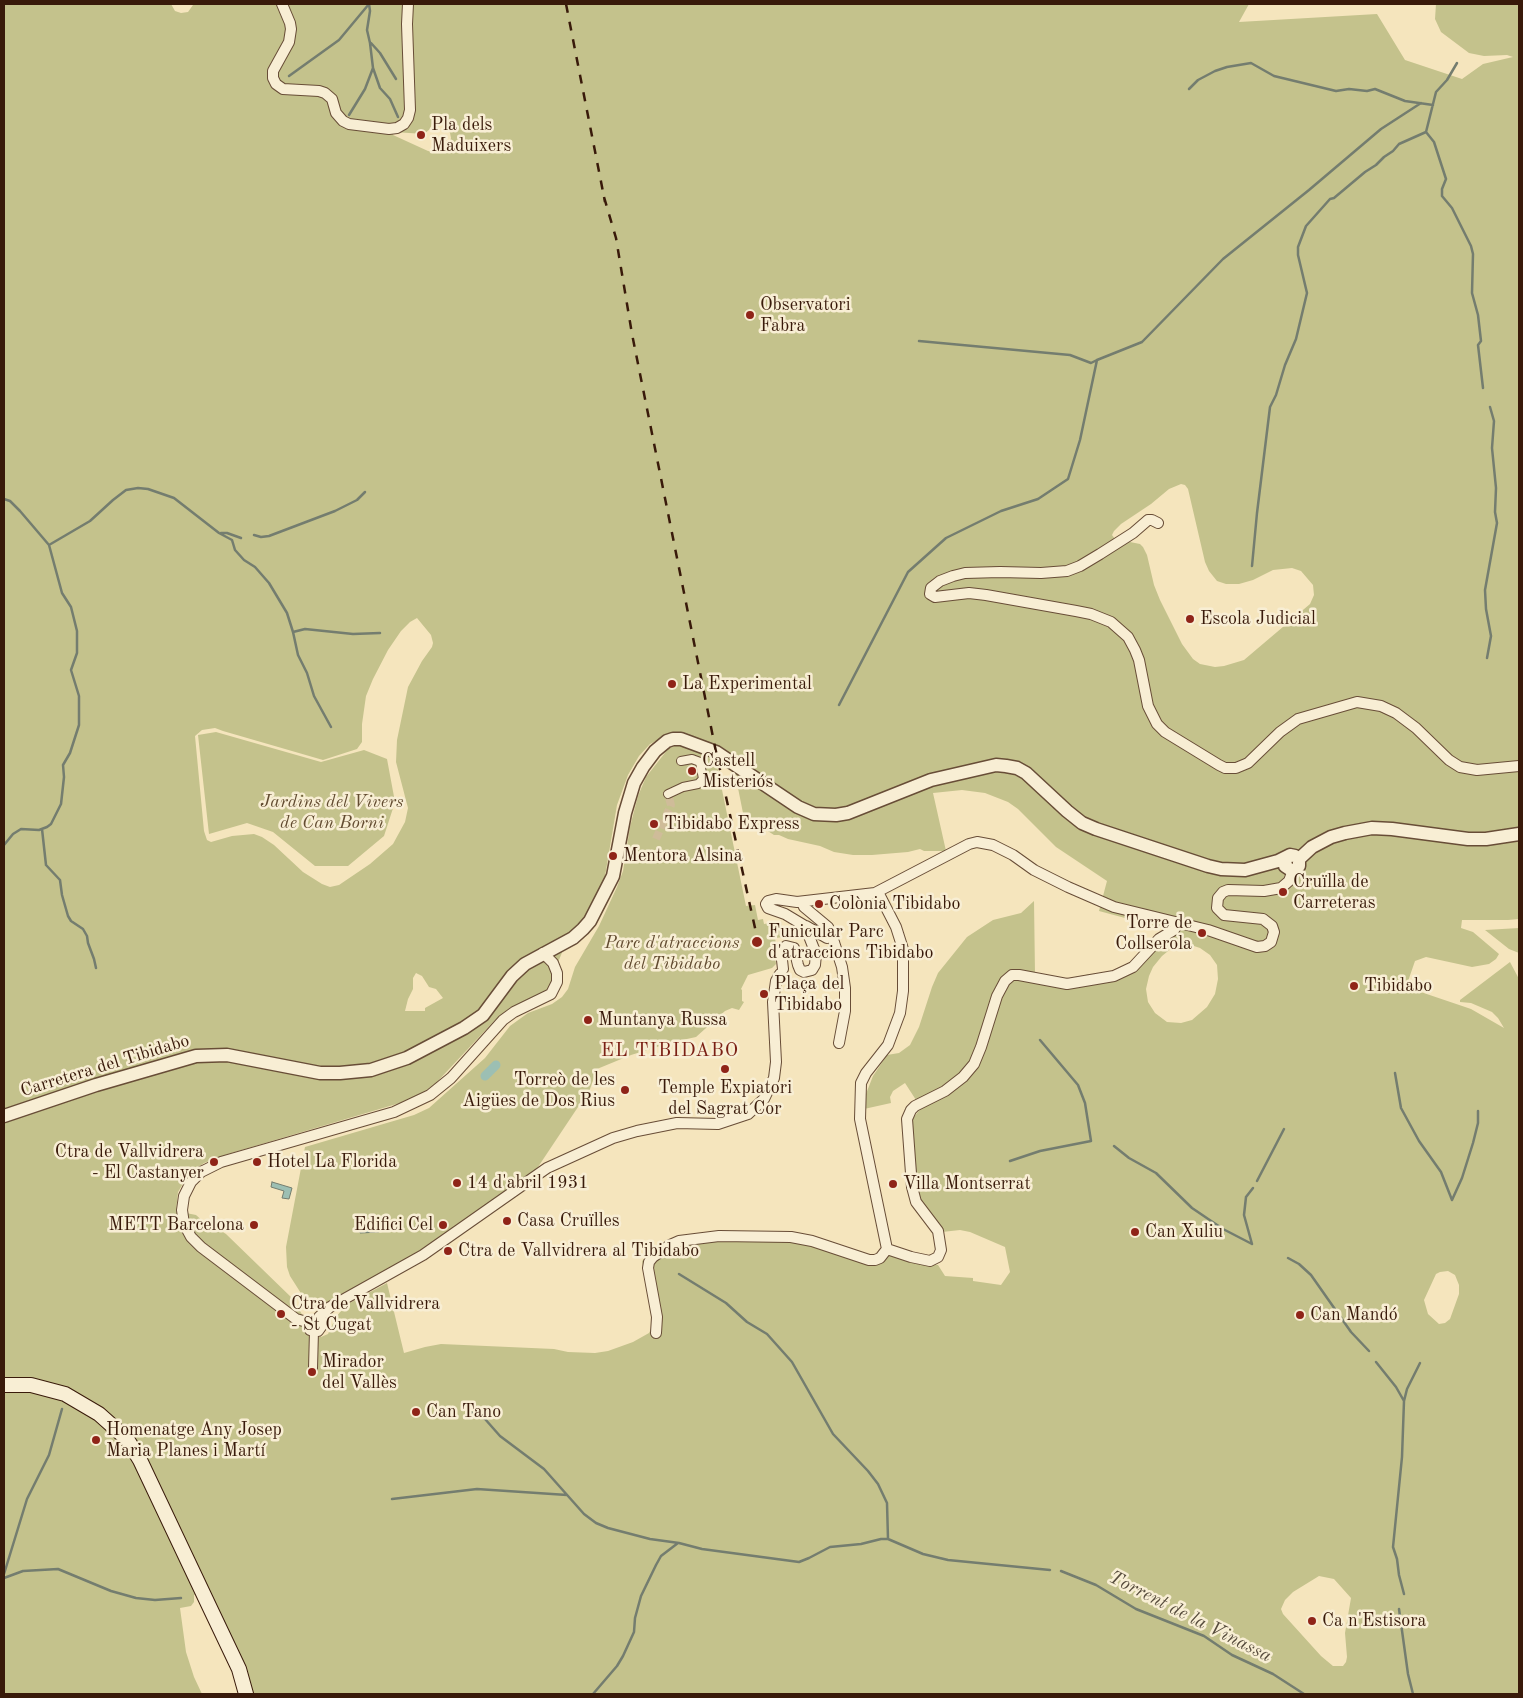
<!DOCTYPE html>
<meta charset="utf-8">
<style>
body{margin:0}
#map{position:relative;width:1523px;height:1698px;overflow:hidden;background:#f5e5bd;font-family:"Old Standard TT",serif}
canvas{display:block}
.frame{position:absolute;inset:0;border:5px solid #391a0a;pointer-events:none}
</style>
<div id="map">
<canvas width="1523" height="1698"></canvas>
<div class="frame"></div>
</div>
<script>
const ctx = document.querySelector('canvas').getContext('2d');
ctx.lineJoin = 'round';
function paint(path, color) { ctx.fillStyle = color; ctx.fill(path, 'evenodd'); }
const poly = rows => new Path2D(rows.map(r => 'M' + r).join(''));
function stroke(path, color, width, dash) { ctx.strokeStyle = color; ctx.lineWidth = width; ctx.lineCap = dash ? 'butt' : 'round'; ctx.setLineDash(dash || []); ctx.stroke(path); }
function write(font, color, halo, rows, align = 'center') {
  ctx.font = font + ' "Old Standard TT",serif'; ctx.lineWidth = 5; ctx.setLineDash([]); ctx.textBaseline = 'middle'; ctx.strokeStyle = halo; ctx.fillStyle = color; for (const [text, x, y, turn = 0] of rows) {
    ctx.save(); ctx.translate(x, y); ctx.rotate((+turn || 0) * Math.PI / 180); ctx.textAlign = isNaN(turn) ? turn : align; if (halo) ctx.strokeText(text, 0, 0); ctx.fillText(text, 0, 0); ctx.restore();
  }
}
const green = poly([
 [4,4,171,4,175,11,181,13,188,12,193,5,183,4,1249,4,1239,22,1377,14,1405,60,1462,79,1483,64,1513,57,1507,55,1484,56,1469,53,1441,32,1435,19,1436,4,1519,4,1519,919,1508,920,1462,920,1461,928,1473,932,1499,954,1496,959,1489,964,1472,967,1426,957,1415,961,1406,987,1471,1009,1504,1028,1498,1018,1492,1012,1471,1003,1460,1002,1460,1000,1510,962,1519,979,1519,1694,240,1694,236,1679,197,1594,194,1595,194,1602,191,1606,180,1608,186,1652,194,1677,202,1694,4,1694],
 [442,118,450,133,451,138,449,145,441,151,434,152,428,151,393,135,394,132,424,134,430,129,433,121],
 [1181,484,1185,485,1188,489,1205,562,1209,571,1217,581,1226,584,1239,584,1253,580,1273,570,1292,568,1301,571,1313,585,1314,595,1310,604,1244,660,1224,666,1215,667,1200,664,1193,659,1182,644,1160,600,1154,585,1147,555,1143,547,1140,544,1115,539,1112,535,1114,531,1121,524,1151,504,1169,489],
 [417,618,431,635,433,643,432,647,422,661,408,687,397,740,396,762,408,808,405,822,393,844,370,864,339,885,330,887,322,884,303,872,274,845,262,837,254,834,232,836,211,842,207,840,204,831,195,736,202,730,215,728,223,731,323,760,357,749,362,742,362,724,366,696,373,679,388,650,401,631,410,622],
 [670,734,714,745,734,756,734,768,745,823,760,826,774,835,779,835,788,839,820,846,834,852,853,855,872,855,908,852,920,849,924,851,946,851,933,793,962,790,985,793,1008,802,1018,809,1056,847,1107,881,1099,911,1166,929,1125,969,1111,973,1090,974,1065,979,1035,974,1034,901,1021,913,993,920,967,937,938,973,932,987,919,1027,910,1045,899,1053,887,1055,873,1076,864,1099,864,1109,891,1103,890,1097,893,1091,905,1083,916,1100,923,1106,913,1118,912,1135,917,1191,923,1205,942,1232,960,1230,970,1232,1005,1247,1010,1272,1001,1285,973,1281,973,1278,945,1276,938,1265,907,1260,883,1250,876,1256,868,1254,808,1237,674,1240,655,1251,642,1261,654,1323,649,1333,633,1342,608,1351,595,1353,568,1352,554,1349,441,1344,425,1347,404,1353,387,1283,346,1305,336,1317,328,1334,321,1337,315,1337,293,1299,226,1234,213,1226,206,1224,196,1215,176,1211,178,1192,188,1175,204,1163,228,1154,410,1100,424,1092,436,1083,496,1019,511,1007,548,991,555,982,555,970,569,935,585,919,604,882,617,805,628,775,639,756,650,744],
 [1185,943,1200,948,1210,955,1217,965,1218,979,1215,994,1207,1007,1192,1020,1181,1023,1167,1022,1155,1013,1148,1002,1146,989,1149,976,1153,967,1162,956,1173,947],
 [416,973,422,976,429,987,436,989,443,998,425,1008,425,1011,405,1011,408,999,413,989,413,978],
 [1448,1271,1455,1275,1459,1285,1459,1294,1450,1319,1445,1323,1439,1324,1428,1314,1424,1300,1436,1274,1440,1272],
 [1319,1576,1334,1579,1351,1598,1345,1633,1347,1657,1346,1662,1343,1666,1333,1666,1321,1656,1283,1614,1281,1609,1285,1600,1293,1592],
 [216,732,321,762,364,750,387,759,395,802,384,836,348,866,315,866,273,832,247,823,209,834,198,735],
 [677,744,715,756,746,906,755,905,758,920,763,919,764,924,781,921,784,937,775,938,776,944,774,945,776,964,772,968,748,975,741,989,742,990,742,1001,744,1002,739,1010,732,1008,725,1011,696,1037,673,1042,631,1055,597,1069,590,1089,532,1176,441,1242,331,1302,311,1309,290,1276,287,1267,286,1247,305,1147,414,1115,429,1108,485,1058,510,1026,528,1013,552,1004,562,997,568,989,575,967,599,926,617,887,623,871,630,827,638,796,646,777,668,749],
 [1519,928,1519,953,1509,949,1485,930]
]);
const water = poly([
 [272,1182,292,1188,289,1199,282,1198,284,1191,271,1187,272,1182],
 [378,1222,379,1232,360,1233,360,1223,378,1222]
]);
const stream = poly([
 [371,43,380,53,396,79],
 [1457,63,1447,80,1436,92,1426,132,1434,142,1446,179,1442,189,1442,196,1452,208,1471,246,1473,254,1472,293,1478,315,1481,341,1478,345,1483,388],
 [373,68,380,88,390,99,398,117],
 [289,76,339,40,369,4],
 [1189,89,1198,80,1215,71,1227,67,1251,63,1274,76,1336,91,1349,89,1367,91,1375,89,1405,101,1433,105],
 [349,115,365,89,373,68,370,43,367,30,370,11,369,4],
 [919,341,1070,355,1091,363,1097,360],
 [4,499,10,501,20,511,49,545,90,521,113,500,126,490,138,488,148,489,174,498,219,533,232,540,235,550,244,560,255,567,269,583,287,613,293,632,298,655,307,673,314,696,331,727],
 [221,533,227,533,241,538],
 [254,535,261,537,269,536,335,511,357,500,365,492],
 [1252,566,1257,513,1270,407,1276,395,1285,365,1296,339,1307,293,1298,255,1298,247,1306,226,1330,199,1334,198,1365,172,1376,165,1384,157,1393,151,1399,144,1426,132],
 [293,632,305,629,353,634,380,633],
 [1487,658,1491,636,1486,609,1485,590,1497,523,1495,512,1496,488,1492,448,1494,421,1490,407],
 [839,705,908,572,946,538,1001,511,1038,499,1068,479,1080,440,1097,360,1142,342,1223,259,1309,190,1381,129,1421,103],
 [42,829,46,865,60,880,62,895,68,916,71,921,83,929,87,936,88,943,94,959,96,968],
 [4,845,13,834,21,829,39,830,47,827,51,824,61,804,64,777,63,765,70,753,79,725,79,696,71,670,77,653,77,631,71,607,62,593,49,545],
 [1395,1073,1401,1108,1419,1141,1441,1172,1452,1200],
 [1114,1146,1129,1158,1156,1173,1192,1208,1223,1229,1252,1244],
 [1010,1161,1040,1151,1091,1141,1085,1103,1078,1085,1040,1040],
 [1257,1181,1284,1129],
 [1452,1200,1462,1178,1473,1143,1478,1123,1478,1111],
 [1252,1244,1244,1215,1246,1197,1253,1188],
 [1288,1258,1299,1264,1311,1275,1351,1332,1369,1351],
 [679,1274,726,1303,747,1322,767,1334,792,1362,833,1434,868,1471,878,1484,887,1503,888,1539],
 [1376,1362,1396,1387,1404,1401,1402,1457,1393,1547,1397,1559,1399,1575,1404,1594],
 [1404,1401,1407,1389,1420,1363],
 [465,1409,485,1419,500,1436,544,1469,584,1514,596,1523,608,1528,650,1539,679,1543,702,1549,799,1562,809,1558,830,1547,861,1544,881,1539,888,1539,923,1554,948,1560,1050,1570],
 [392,1499,477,1489,567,1495],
 [1061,1571,1096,1585,1136,1609,1204,1636,1232,1655,1273,1674,1304,1694],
 [4,1574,27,1499,49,1455,62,1409],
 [4,1578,23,1571,58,1569,111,1591,136,1598,155,1600,181,1598],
 [1399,1609,1408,1674,1413,1694],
 [593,1694,617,1666,623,1656,634,1632,635,1618,641,1596,656,1565,661,1556,678,1543]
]);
const canal = poly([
 [485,1076,496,1065]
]);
const pedestrianTunnel = poly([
 [656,839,671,805,668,794]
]);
const pedestrian = poly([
 [668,794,683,787,698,784,703,779,700,762,692,759,681,761],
 [313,1368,314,1331]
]);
const minor = poly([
 [282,4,290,23,291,29,289,42,273,71,273,78,276,84,283,89,319,91,325,93,332,99,336,113,343,121,349,124,389,129,397,128,404,124,408,118,410,110,407,24,408,4],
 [1158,523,1152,520,1148,520,1133,533,1100,554,1080,566,1067,571,1041,573,1000,572,965,573,953,576,940,581,931,588,930,594,935,597,969,593,986,595,1076,611,1091,614,1111,622,1128,637,1135,650,1139,660,1148,706,1157,724,1165,732,1219,765,1225,768,1236,768,1248,763,1280,732,1298,719,1357,702,1381,706,1396,713,1416,728,1449,760,1460,767,1477,770,1519,766],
 [878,892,896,927,903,949,903,991,900,1013,888,1045,866,1073,861,1083,860,1119,887,1249],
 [802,902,804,907,828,927,832,936],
 [806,926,827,938,832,936,842,967,845,988,845,1011,839,1043],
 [783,969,781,951,786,946,794,948,798,965,800,970,804,972,812,970,815,965,816,954,805,926,785,914,768,908,766,904,768,901,776,899,797,902,875,893,969,844,977,842,993,845,1013,855,1034,870,1068,887,1114,907,1208,930,1257,947,1265,946,1271,942,1274,932,1272,926,1263,919,1224,915,1217,908,1218,898,1223,892,1228,890,1264,891,1281,888,1289,881,1293,870],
 [887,1249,911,1257,930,1261,938,1257,941,1250,938,1231,916,1202,912,1187,907,1119,911,1110,915,1106,945,1091,963,1077,974,1064,981,1047,997,996,1005,981,1012,975,1019,975,1067,984,1114,976,1133,967,1159,939,1174,930,1178,923],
 [319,1317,330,1307,423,1255,547,1168,613,1138,637,1131,677,1123,718,1124,748,1114,764,1099,774,1078,776,1062,773,1002,776,981,780,974],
 [307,1322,296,1319,201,1247,191,1237,184,1224,182,1210,184,1196,191,1182,201,1172,221,1162,394,1112,430,1095,451,1078,503,1020,514,1012,551,994,557,982,557,973,553,963,543,953],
 [307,1322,310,1330,318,1331,323,1324,319,1317],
 [656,1333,657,1317,648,1268,649,1262,653,1257,670,1245,679,1241,719,1236,791,1237,812,1241,869,1260,875,1260,880,1258,887,1249]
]);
const tertiary = poly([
 [1286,859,1285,866,1291,870,1295,870,1299,866,1299,859],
 [1299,859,1312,847,1331,837,1345,833,1372,828,1392,829,1468,839,1486,839,1519,834],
 [4,1116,96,1085,196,1056,227,1055,320,1073,340,1073,371,1070,407,1058,464,1028,483,1015,512,976,525,964,573,938,583,929,590,921,613,876,625,813,634,783,643,767,655,751,667,741,673,739,681,739,716,752,798,807,814,814,836,815,848,813,931,780,996,765,1006,766,1017,768,1026,773,1067,811,1082,823,1096,829,1208,866,1221,869,1245,870,1278,861,1290,855,1295,856,1299,859]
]);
const secondary = poly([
 [4,1385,31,1385,65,1394,99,1414,127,1439,140,1460,210,1608,239,1669,246,1694]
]);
const rail = poly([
 [566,4,605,202],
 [604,197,616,238,632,334,715,747,757,937]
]);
const markers = [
 [421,135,5,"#8f2418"],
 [750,315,5,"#8f2418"],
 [1190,619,5,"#8f2418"],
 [672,684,5,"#8f2418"],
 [692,771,5,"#8f2418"],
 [654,824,5,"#8f2418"],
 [613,856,5,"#8f2418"],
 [1283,892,5,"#8f2418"],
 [819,904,5,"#8f2418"],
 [1202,933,5,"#8f2418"],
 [757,942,6,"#8f2418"],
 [1354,986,5,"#8f2418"],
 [764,994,5,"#8f2418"],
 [588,1020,5,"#8f2418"],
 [725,1069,5,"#8f2418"],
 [625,1090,5,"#8f2418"],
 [214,1162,5,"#8f2418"],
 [257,1162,5,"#8f2418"],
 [457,1183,5,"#8f2418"],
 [893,1184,5,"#8f2418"],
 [507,1221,5,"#8f2418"],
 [254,1225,5,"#8f2418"],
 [443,1225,5,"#8f2418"],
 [1135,1232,5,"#8f2418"],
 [448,1251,5,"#8f2418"],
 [281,1314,5,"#8f2418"],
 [1300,1315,5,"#8f2418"],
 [312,1372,5,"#8f2418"],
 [416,1412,5,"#8f2418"],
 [96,1440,5,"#8f2418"],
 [1312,1621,5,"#8f2418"]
];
const poiNames = [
 ["Pla dels",431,125],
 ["Maduixers",431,146],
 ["Observatori",760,305],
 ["Fabra",760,326],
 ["Escola Judicial",1200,619],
 ["La Experimental",682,684],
 ["Castell",702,761],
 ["Misteriós",702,782],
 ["Tibidabo Express",664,824],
 ["Mentora Alsina",623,856],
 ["Cruïlla de",1293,882],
 ["Carreteras",1293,903],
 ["Colònia Tibidabo",829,904],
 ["Torre de",1192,923,"right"],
 ["Collserola",1192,944,"right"],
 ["Funicular Parc",768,932],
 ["d'atraccions Tibidabo",768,953],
 ["Plaça del",774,984],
 ["Tibidabo",774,1005],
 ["Tibidabo",1364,986],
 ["Muntanya Russa",598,1020],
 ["Torreò de les",615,1080,"right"],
 ["Aigües de Dos Rius",615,1101,"right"],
 ["Temple Expiatori",725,1088,"center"],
 ["del Sagrat Cor",725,1109,"center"],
 ["Ctra de Vallvidrera",204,1152,"right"],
 ["- El Castanyer",204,1173,"right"],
 ["Hotel La Florida",267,1162],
 ["14 d'abril 1931",467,1183],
 ["Villa Montserrat",903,1184],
 ["Casa Cruïlles",517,1221],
 ["METT Barcelona",244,1225,"right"],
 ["Edifici Cel",433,1225,"right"],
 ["Can Xuliu",1145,1232],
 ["Ctra de Vallvidrera al Tibidabo",458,1251],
 ["Ctra de Vallvidrera",291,1304],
 ["- St Cugat",291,1325],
 ["Can Mandó",1310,1315],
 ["Mirador",322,1362],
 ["del Vallès",322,1383],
 ["Can Tano",426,1412],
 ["Homenatge Any Josep",106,1430],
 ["Maria Planes i Martí",106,1451],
 ["Ca n'Estisora",1322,1621]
];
const parkNames = [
 ["Jardins del Vivers",332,802],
 ["de Can Borni",332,823],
 ["Parc d'atraccions",672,943],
 ["del Tibidabo",672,964]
];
const streetNames = [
 ["Carretera del Tibidabo",105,1066,-17]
];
const neighbourhoodNames = [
 ["EL TIBIDABO",670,1051]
];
const waterNames = [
 ["Torrent de la Vinassa",1190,1617,27]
];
paint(green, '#c4c28c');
paint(water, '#9cbfb3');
stroke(water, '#747d6f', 1);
stroke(stream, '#747d6f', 2.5);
stroke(canal, '#9cbfb3', 9);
stroke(pedestrianTunnel, '#cfbc99', 8, [8, 4]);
stroke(pedestrian, '#684d37', 10);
stroke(minor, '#684d37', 12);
stroke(tertiary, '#684d37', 15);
stroke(secondary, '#391a0a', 16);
stroke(pedestrian, '#f8eed4', 8);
stroke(minor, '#f8eed4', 10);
stroke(tertiary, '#f8eed4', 12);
stroke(secondary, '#f8eed4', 14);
stroke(rail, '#391a0a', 2.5, [9, 9]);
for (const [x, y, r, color] of markers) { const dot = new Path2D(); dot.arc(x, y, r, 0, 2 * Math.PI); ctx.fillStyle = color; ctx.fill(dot); stroke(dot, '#f8eed4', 2); }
write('18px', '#391a0a', '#f8eed4', poiNames, 'left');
write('italic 18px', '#634c31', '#f8eed4', parkNames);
write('18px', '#391a0a', '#f8eed4', streetNames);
ctx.letterSpacing = '1px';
write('19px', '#7a1f14', '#f8eed4', neighbourhoodNames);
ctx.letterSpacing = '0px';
write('italic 19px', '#574c3d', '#f8eed4', waterNames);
</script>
